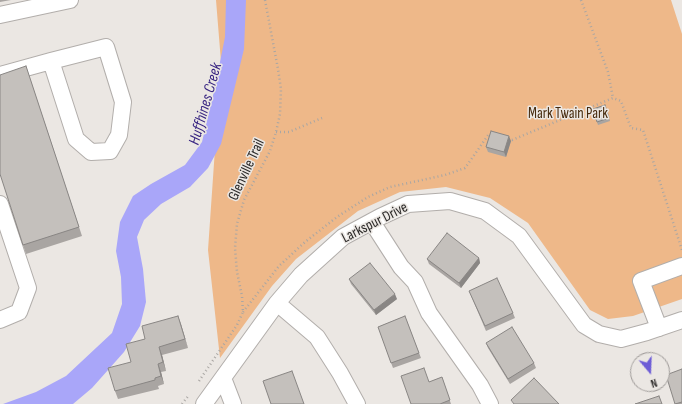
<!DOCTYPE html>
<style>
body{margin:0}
#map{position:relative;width:682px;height:404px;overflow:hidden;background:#ebe7e3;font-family:"Sofia Sans Condensed",sans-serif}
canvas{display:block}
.north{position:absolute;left:630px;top:352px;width:40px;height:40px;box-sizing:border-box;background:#ebe7e3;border:1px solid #9f9b99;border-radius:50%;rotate:161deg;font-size:11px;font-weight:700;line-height:16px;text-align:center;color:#2c2a29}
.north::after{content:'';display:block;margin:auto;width:14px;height:18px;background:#6d5cd6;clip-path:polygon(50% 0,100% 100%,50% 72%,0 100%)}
</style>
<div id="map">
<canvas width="682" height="404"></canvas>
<div class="north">N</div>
</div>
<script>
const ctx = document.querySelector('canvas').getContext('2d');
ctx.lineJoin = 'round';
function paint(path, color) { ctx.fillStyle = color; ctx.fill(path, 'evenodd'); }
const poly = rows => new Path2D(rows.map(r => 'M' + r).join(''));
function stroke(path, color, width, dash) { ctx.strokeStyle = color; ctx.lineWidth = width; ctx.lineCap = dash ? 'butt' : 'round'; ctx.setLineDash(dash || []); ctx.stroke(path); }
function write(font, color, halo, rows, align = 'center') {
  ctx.font = font + ' "Sofia Sans Condensed",sans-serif'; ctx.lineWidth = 3; ctx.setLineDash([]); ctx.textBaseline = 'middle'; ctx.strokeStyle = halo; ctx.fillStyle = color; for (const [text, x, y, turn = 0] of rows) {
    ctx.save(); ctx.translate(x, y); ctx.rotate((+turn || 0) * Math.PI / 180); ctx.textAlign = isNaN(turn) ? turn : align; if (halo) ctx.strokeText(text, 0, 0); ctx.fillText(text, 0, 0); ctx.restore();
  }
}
const green = poly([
 [216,0,671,0,682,34,682,299,633,316,608,319,590,310,528,223,490,198,446,187,400,192,358,211,296,259,272,286,220,358,208,250,221,62]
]);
const water = poly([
 [226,0,246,0,245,25,244,49,221,144,208,168,190,187,161,204,144,220,137,237,143,269,146,302,140,326,124,352,92,388,73,404,3,404,36,392,66,376,112,333,122,304,121,277,116,251,120,222,133,196,151,184,185,165,202,142,215,87,225,37]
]);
const path = poly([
 [581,0,608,72,613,98],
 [276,132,289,132,322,118],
 [508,139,512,140,613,98,621,101,631,128,643,130,682,250],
 [243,312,279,266,305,242,337,217,368,197,390,187,445,175,465,168,489,134,492,135],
 [199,381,237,325,243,312,242,296,237,272,235,248,237,224,244,200,270,151,276,132,280,114,281,89,278,69,265,0],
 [182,404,189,395]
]);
const minor = poly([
 [0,15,70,0],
 [0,75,51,61,106,47,123,102,119,135,110,151,91,152,76,139,51,61],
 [0,204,28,288,19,312,0,320],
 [372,222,401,267,415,282,429,313,480,385,490,404],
 [277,303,317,337,340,373,357,404],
 [659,328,641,281,682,266],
 [223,378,233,404],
 [204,404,277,303,301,275,343,237,380,217,408,204,450,201,485,211,519,236,584,325,599,334,621,339,647,332,682,320]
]);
const wall = poly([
 [0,0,11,0,0,2],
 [26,66,82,236,26,254,23,245],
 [605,105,610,121,598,125,593,109],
 [511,141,506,157,488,152,486,147],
 [479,258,480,263,461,288,429,264,427,259],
 [349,279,397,299,376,315,351,284],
 [469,291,513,313,515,318,486,331],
 [178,316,188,348,162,355,166,371,161,372,164,384,158,386,159,389,118,399,115,391,145,339],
 [405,316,421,358,393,368,378,327],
 [486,343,534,363,536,368,510,384,488,348],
 [682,369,682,404,675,404],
 [442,377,451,404,411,404,429,382]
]);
const shadedWall = poly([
 [509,136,511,141,506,157,504,152],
 [479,258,480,263,461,288,459,283],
 [395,294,397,299,376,315,374,310],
 [178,316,181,324,188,348,185,339],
 [159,347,162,355,166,371,163,362],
 [158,364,161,372,164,384,161,376]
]);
const building = poly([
 [26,66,79,227,23,245,0,174,0,75,26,66],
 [605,105,609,118,597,122,593,109,605,105],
 [491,131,509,136,504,152,486,147,491,131],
 [447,233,479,258,459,283,427,259,447,233],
 [370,263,395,294,374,310,349,279,370,263],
 [497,278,513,313,485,326,469,291,497,278],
 [178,316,185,339,159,347,163,362,158,364,161,376,155,378,155,380,115,391,108,368,131,362,126,344,145,339,142,326,178,316],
 [405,316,419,353,391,363,378,327,405,316],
 [512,327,534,363,508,379,486,343,512,327],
 [424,368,429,382,442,377,450,400,440,404,411,404,401,376,424,368],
 [682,369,682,402,675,404,666,375,682,369],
 [292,371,304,404,271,404,263,381,292,371],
 [534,378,559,404,514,404,511,400,534,378],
 [659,396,662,404,635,404,659,396]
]);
const parkNames = [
 ["Mark Twain Park",568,114]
];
const streetNames = [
 ["Glenville Trail",247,170,-65],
 ["Larkspur Drive",375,223,-27]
];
const waterNames = [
 ["Huffhines Creek",206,104,-74]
];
paint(green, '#eeb889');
paint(water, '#a9a6f9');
stroke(minor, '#b2aeab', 18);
stroke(path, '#a9a6a3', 2.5, [1, 3]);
stroke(minor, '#fff', 16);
paint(wall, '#a9a5a2');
paint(shadedWall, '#898684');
paint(building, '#c4c0bc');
stroke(building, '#898684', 1);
write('15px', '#462a0d', '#ebe7e3', parkNames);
write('15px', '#2c2a29', '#ebe7e3', streetNames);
write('italic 16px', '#382582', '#ebe7e3', waterNames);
</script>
